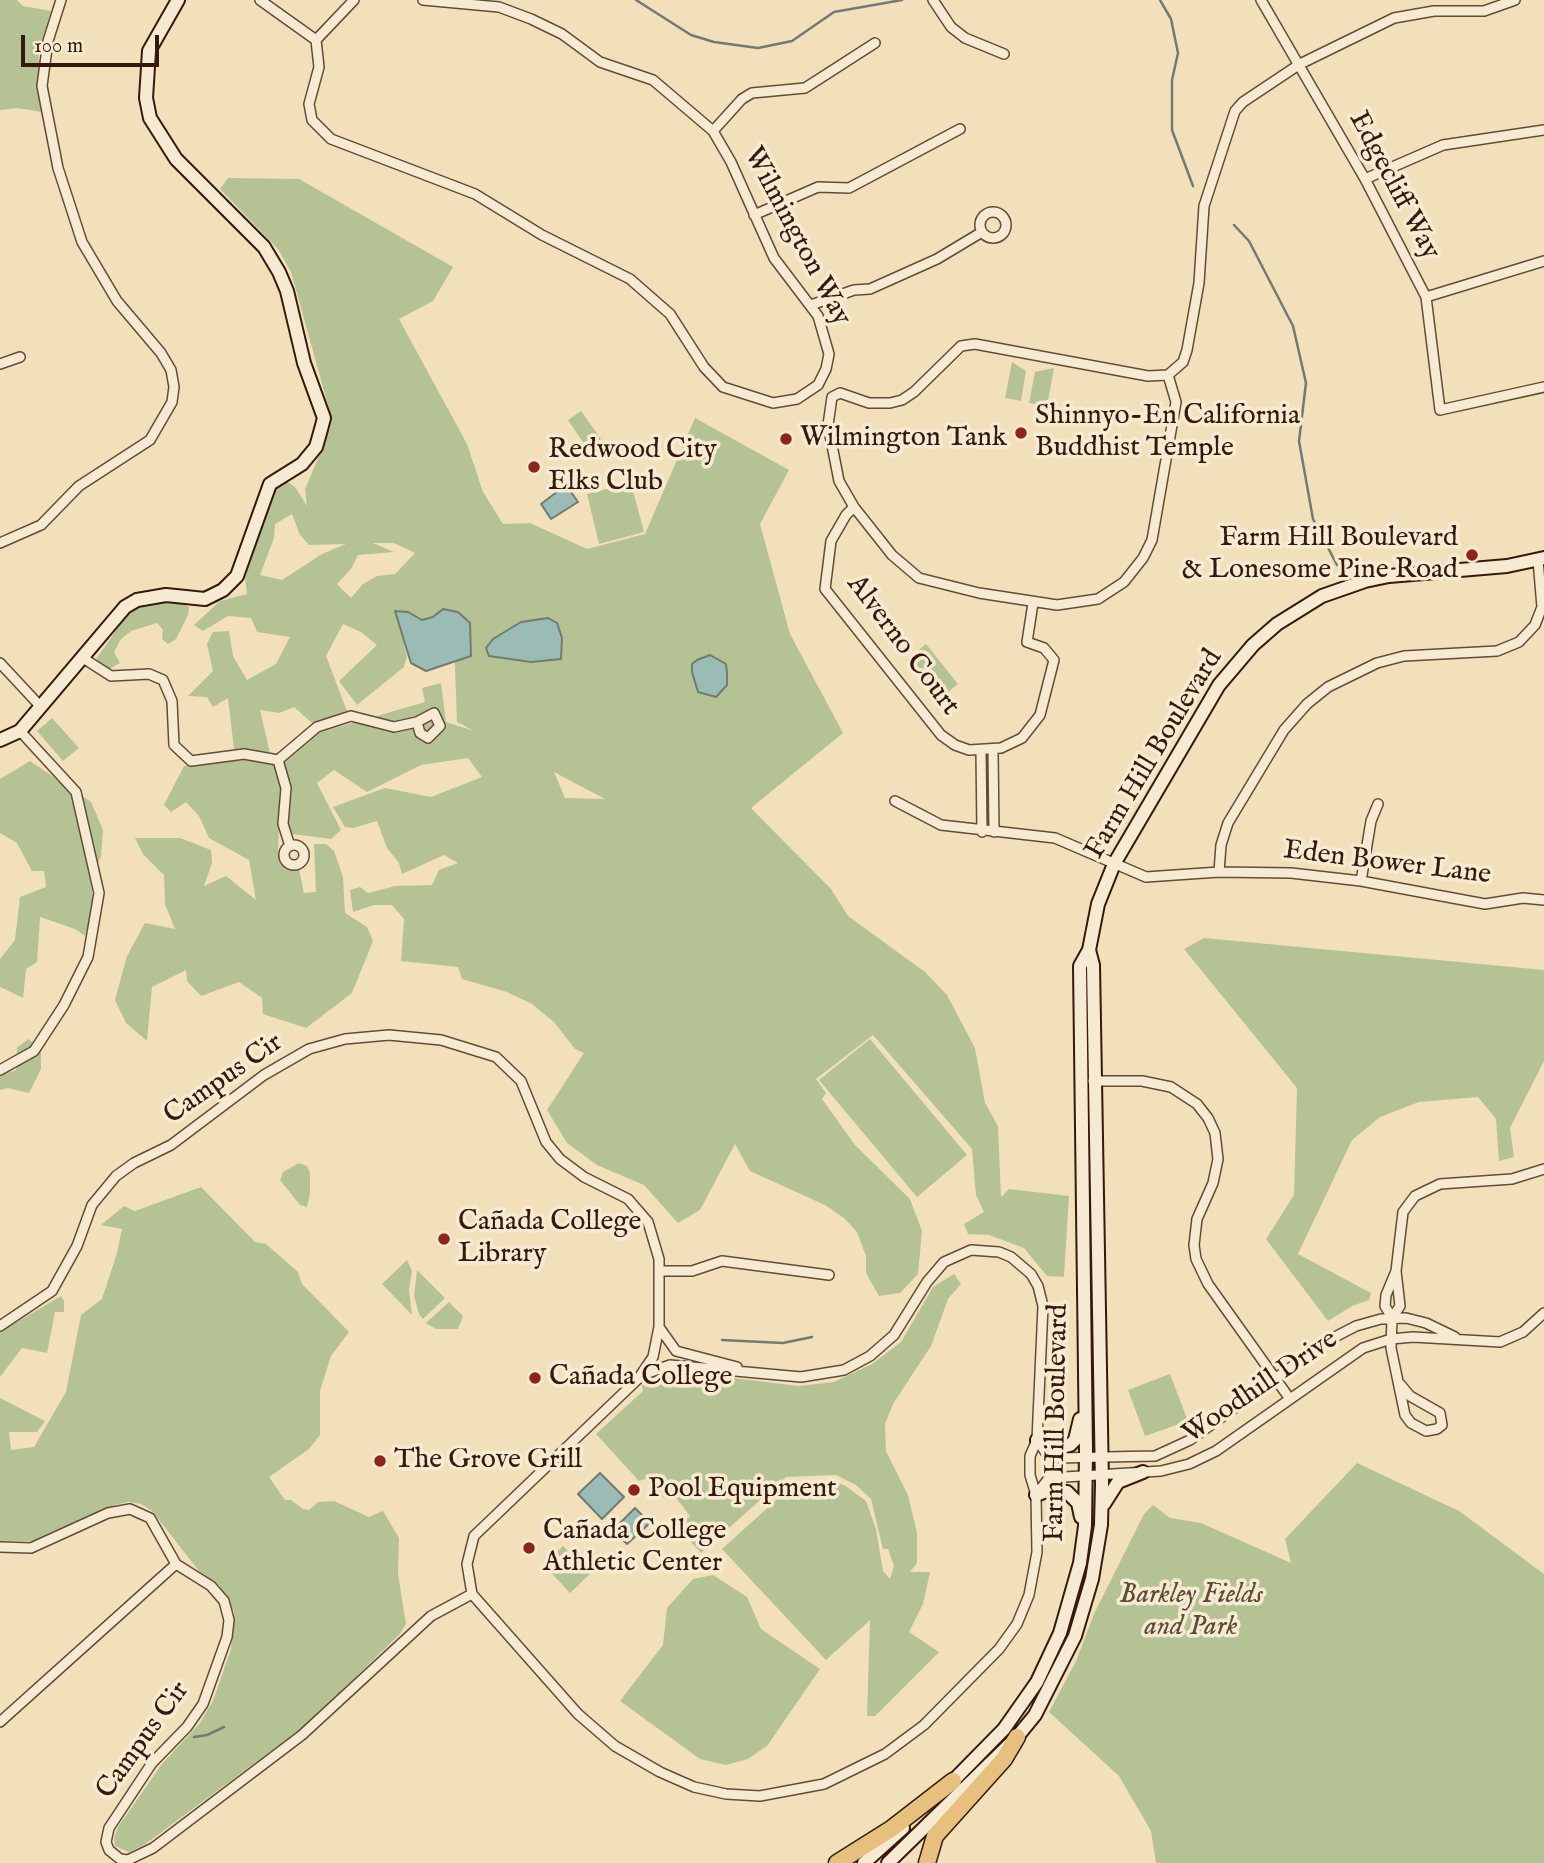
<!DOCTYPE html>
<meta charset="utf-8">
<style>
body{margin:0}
#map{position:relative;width:1544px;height:1863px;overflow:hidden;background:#f1e0ba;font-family:"IM FELL English",serif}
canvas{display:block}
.scale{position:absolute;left:21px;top:35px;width:138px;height:32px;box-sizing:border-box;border:4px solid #35190d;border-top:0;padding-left:9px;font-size:21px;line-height:24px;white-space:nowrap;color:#35190d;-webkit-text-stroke:5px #f6ebd2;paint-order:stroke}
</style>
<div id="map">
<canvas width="1544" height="1863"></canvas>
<div class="scale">100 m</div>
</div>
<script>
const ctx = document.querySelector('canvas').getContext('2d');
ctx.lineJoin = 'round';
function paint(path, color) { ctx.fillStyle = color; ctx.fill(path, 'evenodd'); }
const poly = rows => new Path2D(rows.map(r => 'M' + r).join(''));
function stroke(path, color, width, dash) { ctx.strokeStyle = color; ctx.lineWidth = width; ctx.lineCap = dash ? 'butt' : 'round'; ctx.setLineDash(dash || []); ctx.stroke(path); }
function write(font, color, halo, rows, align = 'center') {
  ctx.font = font + ' "IM FELL English",serif'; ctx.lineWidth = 7; ctx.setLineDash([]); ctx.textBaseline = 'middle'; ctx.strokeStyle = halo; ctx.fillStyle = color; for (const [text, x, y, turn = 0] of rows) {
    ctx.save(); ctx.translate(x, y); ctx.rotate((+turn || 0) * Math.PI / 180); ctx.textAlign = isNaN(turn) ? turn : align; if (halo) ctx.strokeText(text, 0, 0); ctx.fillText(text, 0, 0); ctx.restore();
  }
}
const green = poly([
 [0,0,17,0,23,6,51,11,39,50,38,80,42,112,17,108,0,110],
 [228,178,299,179,453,267,433,301,399,319,467,444,483,492,503,524,530,523,587,549,645,534,695,418,789,470,760,524,790,634,843,733,751,808,831,889,848,916,925,972,947,995,975,1048,985,1103,998,1126,1001,1197,1009,1189,1069,1196,1064,1277,1047,1276,1024,1248,989,1235,968,1234,964,1224,984,1212,976,1195,972,1149,873,1035,816,1079,826,1093,822,1099,855,1145,910,1199,922,1231,918,1274,900,1293,879,1296,866,1273,866,1256,857,1232,844,1218,825,1205,750,1171,735,1144,700,1210,678,1223,644,1185,597,1165,567,1143,547,1110,584,1053,575,1049,554,1022,532,1004,507,992,462,979,458,967,401,961,404,919,392,905,374,905,353,912,350,890,360,887,368,893,395,886,432,885,439,870,458,863,444,855,402,874,399,863,387,848,377,821,353,828,345,827,333,807,385,788,431,797,482,777,468,758,421,765,367,792,334,770,317,783,341,830,331,839,292,834,286,813,292,792,283,763,318,733,425,702,422,688,441,683,446,722,474,731,457,722,453,611,443,609,433,617,421,620,408,612,396,611,407,656,404,667,357,705,339,681,377,645,361,632,343,624,326,656,347,711,312,723,294,707,279,713,260,710,270,753,234,749,228,698,213,707,207,697,188,696,213,671,207,644,213,632,229,631,233,656,247,680,276,664,290,637,257,632,251,618,228,616,203,631,194,625,220,601,247,594,245,578,262,527,268,494,282,478,295,487,307,506,305,489,327,438,331,416,291,272,278,249,220,189],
 [292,514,300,535,309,545,346,544,322,554,282,580,260,575,274,538,275,524],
 [373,543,394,543,415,553,395,574,377,576,363,584,351,598,337,584,351,569,358,555,394,552],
 [554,772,605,799,565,798],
 [1012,362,1026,371,1021,401,1005,398],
 [1054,368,1047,406,1029,403,1035,372],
 [581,411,601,439,587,448,568,420],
 [631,483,644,532,599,544,587,494],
 [161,601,178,602,189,607,188,615,176,639,168,644,162,639,163,630,157,623,131,631,121,639,114,652,120,663,109,669,96,659,133,607],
 [926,644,958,684,938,700,906,660],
 [52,718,79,748,63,761,37,731],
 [245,758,274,763,280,788,278,854,299,869,304,893,316,892,314,844,326,844,334,851,343,877,345,913,367,927,373,941,352,993,306,1028,263,1014,262,998,239,982,201,996,187,981,186,970,152,987,147,1041,126,1023,115,1000,127,956,145,923,175,929,165,904,164,875,143,854,135,838,180,838,211,850,212,863,204,886,226,876,256,900,249,860,209,838,199,816,186,802,171,812,164,805,184,766],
 [30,761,91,802,103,830,101,856,91,881,93,904,85,936,75,929,40,917,37,962,26,969,23,998,0,987,0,959,15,940,20,897,46,887,44,871,32,871,17,843,0,833,0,779],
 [1204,938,1544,970,1544,1061,1510,1128,1514,1157,1499,1161,1496,1119,1478,1097,1419,1102,1380,1117,1352,1140,1298,1254,1371,1293,1369,1300,1352,1306,1328,1321,1266,1239,1294,1195,1297,1088,1184,949],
 [29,1039,41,1052,41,1069,29,1093,8,1088,0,1090,0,1075,16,1070,17,1047],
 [870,1039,967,1155,917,1197,819,1080],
 [299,1163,307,1166,310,1173,310,1193,307,1207,300,1205,280,1180,283,1172],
 [201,1187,255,1242,266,1244,298,1272,302,1284,349,1332,331,1356,320,1391,320,1435,309,1449,269,1477,285,1500,291,1500,303,1509,309,1510,318,1502,334,1501,369,1517,383,1511,399,1538,398,1574,406,1624,400,1634,306,1725,144,1845,129,1852,115,1846,114,1838,118,1827,162,1764,200,1723,213,1701,231,1649,234,1612,219,1585,199,1571,152,1511,141,1504,128,1502,115,1505,35,1541,0,1541,0,1398,45,1421,37,1432,9,1432,11,1450,34,1447,66,1392,81,1315,102,1299,117,1253,122,1229,101,1225,124,1206,135,1211],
 [407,1260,412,1271,409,1290,412,1315,382,1284],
 [417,1270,445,1298,423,1319,419,1314,414,1296],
 [954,1274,961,1284,948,1299,931,1346,893,1404,885,1424,886,1451,908,1495,917,1533,917,1563,910,1572,930,1572,923,1604,909,1632,939,1652,875,1716,867,1716,870,1620,826,1660,722,1549,795,1483,831,1481,844,1485,866,1501,876,1529,883,1571,890,1579,894,1566,888,1549,883,1549,871,1499,856,1485,836,1475,786,1477,701,1553,678,1528,690,1516,677,1499,661,1497,645,1479,639,1481,596,1434,643,1391,642,1385,651,1376,666,1370,799,1386,834,1382,872,1364,901,1342,933,1287],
 [61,1296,64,1301,64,1312,55,1312,47,1353,22,1348,0,1377,0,1332],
 [449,1302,463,1316,458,1329,436,1329,426,1323],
 [1170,1374,1188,1421,1145,1436,1128,1390],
 [1357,1463,1459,1511,1544,1574,1544,1863,1156,1863,1151,1831,1119,1776,1049,1712,1076,1661,1094,1614,1144,1514,1153,1505,1170,1518,1201,1523,1291,1563,1285,1539],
 [563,1546,590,1574,570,1593,544,1565],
 [713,1575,747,1597,761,1629,820,1669,767,1746,748,1759,726,1765,700,1759,620,1701,663,1645,667,1608,693,1579]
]);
const water = poly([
 [566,485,578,502,551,519,541,504,566,485],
 [443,609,458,612,470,623,471,656,426,671,411,663,395,611,408,612,422,620,433,617,443,609],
 [548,618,557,623,562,638,561,659,531,662,489,656,486,648,493,639,521,622,548,618],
 [710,655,726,664,727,673,727,685,716,697,698,692,692,672,692,664,697,660,710,655],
 [600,1473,624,1497,602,1519,578,1494,600,1473],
 [635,1508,650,1523,627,1544,613,1530,635,1508]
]);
const stream = poly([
 [636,0,691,35,714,42,758,48,792,41,834,12,902,0],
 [1160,0,1171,19,1178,53,1172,80,1172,130,1193,186],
 [1234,225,1249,241,1293,326,1306,383,1299,441,1313,519,1337,565],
 [722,1340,783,1343,812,1337],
 [194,1737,207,1735,224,1727]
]);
const street = poly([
 [260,0,316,40,319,67,309,104,312,120,331,139,475,194,542,235,630,279,670,314,704,367,723,387,773,403,797,399,818,385,826,369,829,354,818,316,774,258,731,162,713,131,653,80,600,62,562,34,531,19,499,7,423,0],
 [933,0,951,27,965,38,1004,54],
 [1261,0,1365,179,1426,297,1440,410,1544,387],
 [316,40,354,0],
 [713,131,742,99,752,93,805,88,875,43],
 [1365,179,1443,145,1544,130],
 '980 225a13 13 0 1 1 26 0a13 13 0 1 1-26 0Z',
 [754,215,818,187,849,188,960,129],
 [1426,297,1544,261],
 [811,305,854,290,870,289,937,259,982,232],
 [0,364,20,357],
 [1168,375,1148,376,975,344,961,346,914,392,902,400,890,403,869,403,840,393,832,397,828,425,839,481,854,507,892,555,919,578,979,593,1057,605,1098,599,1124,582,1143,558,1152,540,1176,402,1168,375,1183,362,1187,350,1199,283,1204,206,1235,111,1243,102,1300,64,1394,18,1434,11,1484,11,1515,0],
 [854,507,846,515,831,541,825,589,941,735,955,745,969,750,1001,748,1022,738,1040,715,1054,660,1044,648,1027,642,1033,603],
 [0,543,41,525,79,486,150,440,172,402,174,387,171,370,161,353,117,301,82,242,58,168,42,86,48,41,61,0],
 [83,658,111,676,149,674,163,680,172,701,174,745,191,761,244,754,278,760,286,788,283,824,290,846],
 [0,663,41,707],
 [993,750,994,832],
 [981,751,982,832],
 [278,760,317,727,351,716,394,727,417,722,434,713,440,726,428,738,420,733,417,722],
 [895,801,941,825,1055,838,1146,877,1219,872,1291,873,1361,881,1485,904,1523,898,1544,900],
 '284 855a10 10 0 1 1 20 0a10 10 0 1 1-20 0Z',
 [1219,872,1221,845,1228,823,1284,730,1307,704,1328,687,1377,663,1404,656,1497,651,1519,642,1535,625,1542,607,1538,560],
 [1361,881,1371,821,1378,804],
 [0,1070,34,1051,64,1005,88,957,99,893,76,792,20,731],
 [1093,1081,1142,1081,1171,1087,1197,1104,1208,1118,1215,1133,1218,1159,1213,1183,1197,1219,1194,1245,1196,1259,1208,1284,1290,1399],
 [660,1271,692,1271,722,1261,829,1275],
 [1392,1318,1385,1306,1386,1295,1396,1271,1403,1212,1415,1196,1440,1184,1512,1179,1544,1169],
 [1392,1318,1391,1348,1405,1415,1411,1423,1426,1431,1437,1429,1442,1425,1440,1413,1410,1396,1400,1384],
 [1392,1318,1400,1306,1396,1271],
 [0,1326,52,1291,77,1246,92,1205,116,1176,134,1163,171,1145,264,1075,309,1049,345,1039,389,1035,441,1040,496,1057,521,1081,546,1142,560,1159,584,1177,628,1199,648,1222,659,1259,659,1327,653,1357,638,1379,474,1536,467,1564,472,1594,578,1714,615,1746,660,1772,694,1787,726,1794,760,1796,824,1784,885,1754,924,1725,999,1649,1017,1624,1029,1595,1037,1552,1036,1495,1049,1478,1161,1471,1189,1464,1216,1451,1363,1348,1391,1339,1413,1337,1500,1342,1523,1332,1544,1313],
 [659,1327,676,1351,737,1367],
 [645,1374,670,1365,801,1377,844,1370,870,1356,894,1335,927,1282,944,1262,971,1250,999,1252,1011,1257,1031,1274,1038,1286,1043,1306,1037,1440,1030,1456,1030,1475,1036,1495],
 [1038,1441,1046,1453,1057,1458,1155,1456,1190,1440,1329,1340,1356,1326,1381,1319,1406,1318,1426,1323,1455,1337],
 [0,1547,31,1548,108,1513,130,1509,150,1518,176,1564,211,1586,224,1601,229,1620,227,1637,203,1704,187,1727,152,1763,109,1828,106,1842,109,1850,120,1859,128,1860,153,1848,302,1735,431,1616,472,1594],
 [0,1722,176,1564]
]);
const secondary = poly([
 [0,740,20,731,125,607,137,600,166,595,205,599,223,590,237,576,270,484,302,464,316,447,320,433,324,418,304,363,287,291,279,272,264,247,176,159,150,118,146,98,149,51,178,0],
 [1037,1440,1058,1448,1070,1445,1075,1440,1080,1419],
 [1036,1495,1049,1490,1067,1492,1078,1503,1081,1517],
 [1104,1504,1118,1482,1143,1472],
 [947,1787,1004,1729,1037,1682,1060,1633,1080,1563,1085,1526,1086,1451,1080,966,1089,950,1098,904,1114,864,1219,685,1253,645,1277,624,1322,596,1365,581,1389,576,1507,566,1544,558],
 [864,1863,903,1828],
 [888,1863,1017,1737,1035,1715,1075,1636,1092,1579,1101,1525,1102,1484,1093,965,1089,950]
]);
const highway = poly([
 [837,1863,891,1829,953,1781],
 [927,1863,935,1836,1004,1759,1017,1737]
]);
const markers = [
 [1021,433,7,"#8f2418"],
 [786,439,7,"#8f2418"],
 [534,467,7,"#8f2418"],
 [1472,555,7,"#8f2418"],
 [444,1239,7,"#8f2418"],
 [535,1378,7,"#8f2418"],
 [380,1461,7,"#8f2418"],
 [634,1490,7,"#8f2418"],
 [529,1548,7,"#8f2418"]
];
const streetNames = [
 ["Edgecliff Way",1393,186,62],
 ["Wilmington Way",796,237,62],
 ["Alverno Court",902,646,53],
 ["Farm Hill Boulevard",1155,755,-59],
 ["Eden Bower Lane",1387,864,7],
 ["Campus Cir",224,1080,-35],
 ["Woodhill Drive",1261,1388,-34],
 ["Farm Hill Boulevard",1058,1423,-89],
 ["Campus Cir",144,1741,-54]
];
const poiNames = [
 ["Shinnyo-En California",1035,417],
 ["Buddhist Temple",1035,449],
 ["Wilmington Tank",800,439],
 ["Redwood City",548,451],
 ["Elks Club",548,483],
 ["Farm Hill Boulevard",1458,539,"right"],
 ["& Lonesome Pine Road",1458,571,"right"],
 ["Cañada College",458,1223],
 ["Library",458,1255],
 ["Cañada College",549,1378],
 ["The Grove Grill",394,1461],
 ["Pool Equipment",648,1490],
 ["Cañada College",543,1532],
 ["Athletic Center",543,1564]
];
const parkNames = [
 ["Barkley Fields",1191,1596],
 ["and Park",1191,1628]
];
paint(green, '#b5c394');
paint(water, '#9bbcb5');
stroke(water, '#727b72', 2);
stroke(stream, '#727b72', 2.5);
stroke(street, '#644b38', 12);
stroke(secondary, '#35190d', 16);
stroke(highway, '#35190d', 19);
stroke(street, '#f6ebd2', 9);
stroke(secondary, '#f6ebd2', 12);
stroke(highway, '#e8c07d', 16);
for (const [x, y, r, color] of markers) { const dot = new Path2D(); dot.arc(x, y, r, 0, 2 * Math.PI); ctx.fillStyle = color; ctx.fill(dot); stroke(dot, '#f6ebd2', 2.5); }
write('28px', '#35190d', '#f6ebd2', streetNames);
write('28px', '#35190d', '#f6ebd2', poiNames, 'left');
write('italic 28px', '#5b4c36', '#f6ebd2', parkNames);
</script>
